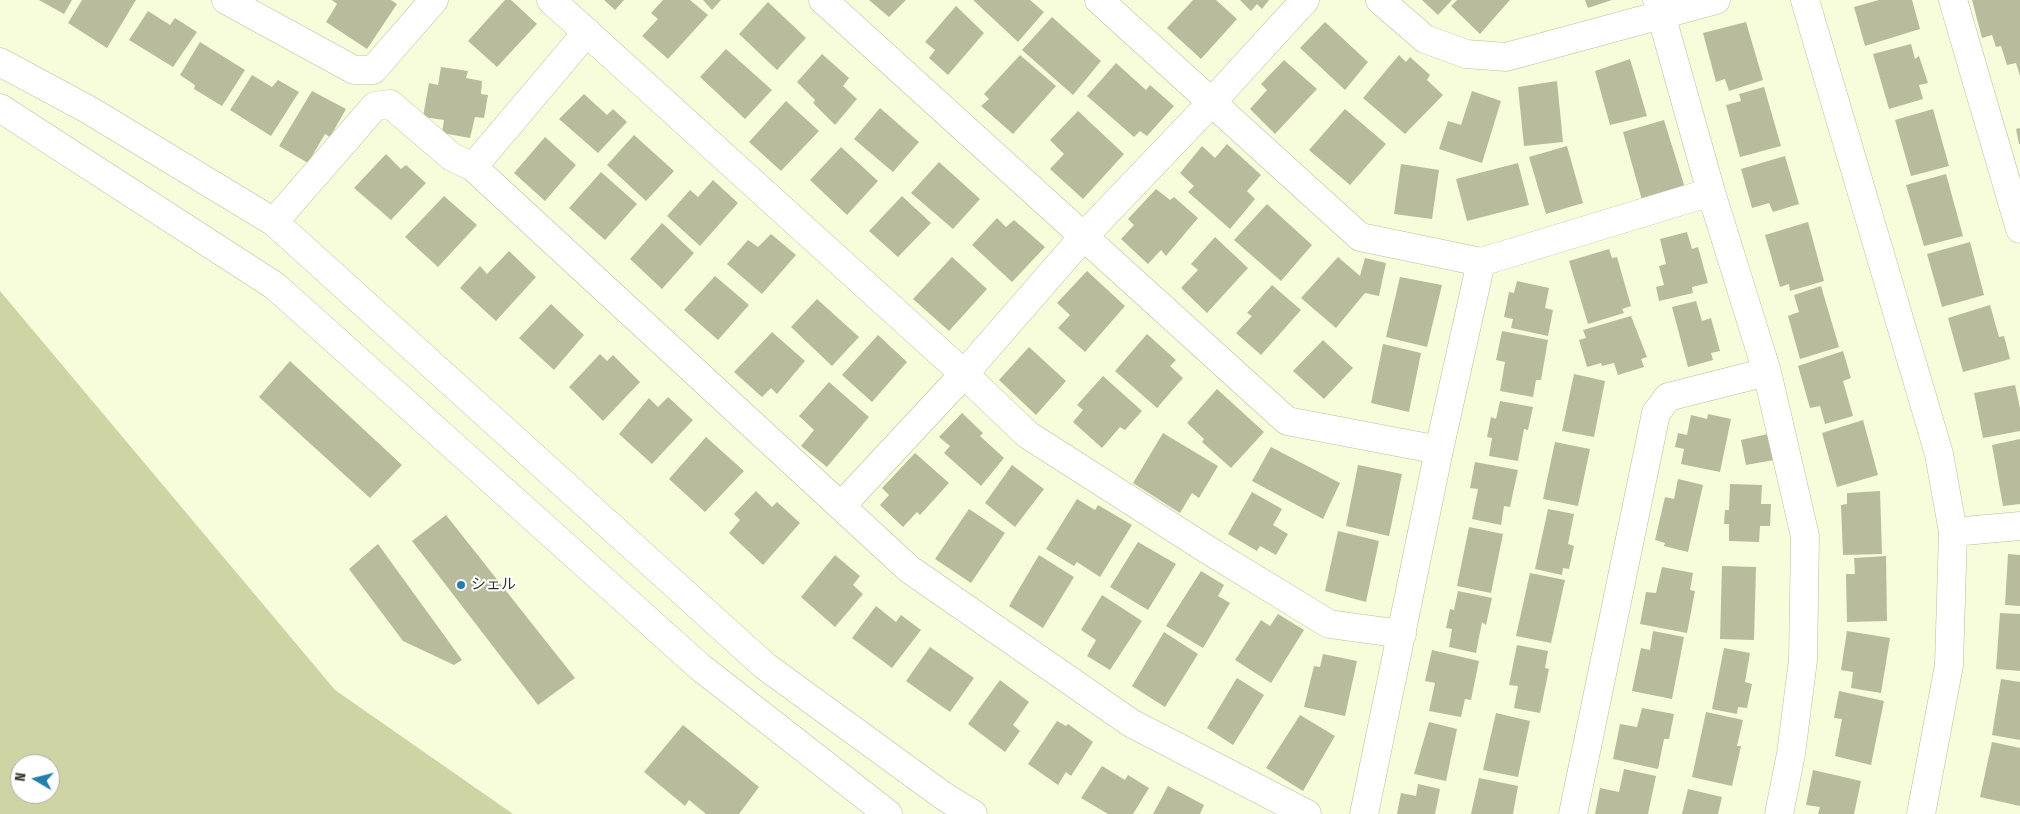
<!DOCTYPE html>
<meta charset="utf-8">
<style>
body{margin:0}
#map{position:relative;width:2020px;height:814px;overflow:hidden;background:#f7fcdb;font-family:"Fira Sans Condensed",sans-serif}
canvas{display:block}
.north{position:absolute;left:10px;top:754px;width:50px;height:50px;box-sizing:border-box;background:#fff;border:1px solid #adada8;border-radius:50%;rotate:278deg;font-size:14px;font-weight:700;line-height:20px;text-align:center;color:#313326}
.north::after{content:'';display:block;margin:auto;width:18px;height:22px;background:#2380ad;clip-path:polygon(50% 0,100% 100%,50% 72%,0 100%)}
</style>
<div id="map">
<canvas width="2020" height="814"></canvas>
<div class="north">N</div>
</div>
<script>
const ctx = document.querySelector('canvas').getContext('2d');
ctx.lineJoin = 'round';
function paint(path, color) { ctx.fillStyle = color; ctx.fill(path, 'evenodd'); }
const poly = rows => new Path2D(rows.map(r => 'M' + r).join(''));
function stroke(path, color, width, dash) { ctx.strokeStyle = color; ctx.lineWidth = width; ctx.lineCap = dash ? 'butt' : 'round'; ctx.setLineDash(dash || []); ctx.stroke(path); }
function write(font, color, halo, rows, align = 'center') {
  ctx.font = font + ' "Fira Sans Condensed","Noto Sans JP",sans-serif'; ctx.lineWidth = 4; ctx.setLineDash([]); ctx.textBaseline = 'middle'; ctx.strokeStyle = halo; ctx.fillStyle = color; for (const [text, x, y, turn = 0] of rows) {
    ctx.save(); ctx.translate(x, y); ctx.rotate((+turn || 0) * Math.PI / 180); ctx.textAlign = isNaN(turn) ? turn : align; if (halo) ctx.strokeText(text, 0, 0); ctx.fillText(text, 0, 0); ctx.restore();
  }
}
const green = poly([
 [0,291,335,690,513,814,0,814],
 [20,764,50,764,50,794,20,794]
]);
const building = poly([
 [39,0,72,0,64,14],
 [82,0,136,0,107,48,68,23],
 [332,0,391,0,397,4,367,49,326,22,337,4],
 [505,0,511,0,537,24,497,67,468,41],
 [604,0,624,0,615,10],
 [663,0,690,0,708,15,668,59,642,36,658,19,651,13],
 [703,0,721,0,712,10],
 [869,0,906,0,889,17],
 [973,0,1030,0,1044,12,1018,42],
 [1193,0,1216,0,1237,19,1201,59,1167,28],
 [1240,0,1269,0,1262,9,1257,4,1251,11],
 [1422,0,1452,0,1438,15],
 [1457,0,1510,0,1480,34,1451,6],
 [1585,0,1612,0,1588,8],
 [1879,0,1912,0,1920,29,1865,46,1854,7],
 [1972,0,2020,0,2020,76,2016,63,2007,65,2001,46,1996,47,1992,35,1982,38],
 [768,2,806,38,777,70,739,34],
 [956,6,984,33,948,75,929,58,935,50,925,42],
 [148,11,170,25,175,18,197,32,173,67,129,40],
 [1052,17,1101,61,1073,95,1022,50],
 [1325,22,1368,62,1345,90,1300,48],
 [1746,22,1763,80,1729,91,1725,79,1716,82,1703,33],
 [200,42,245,70,222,106,194,89,195,85,180,75],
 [1911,44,1915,59,1919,56,1928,83,1919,85,1923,99,1889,109,1873,54],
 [726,49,772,90,745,119,700,77],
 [822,54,849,78,843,86,857,99,835,125,813,103,815,100,797,82],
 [1020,55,1056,86,1013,134,981,106,989,99,984,94],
 [1399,55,1406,62,1410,57,1430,75,1427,80,1443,95,1405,134,1363,98],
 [1630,59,1647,116,1610,125,1595,71],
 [1284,60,1317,89,1275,134,1250,109,1267,90,1261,84],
 [1116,63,1146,90,1150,85,1174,106,1147,136,1140,131,1134,137,1087,96],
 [441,67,468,71,466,78,482,81,481,94,488,95,484,118,475,117,470,138,442,133,444,120,423,117,429,83,438,85],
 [252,75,272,87,278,80,299,92,271,136,230,110],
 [1557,81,1563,142,1524,146,1518,87],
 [1764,87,1781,146,1740,157,1726,105,1741,101,1739,94],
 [312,91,346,109,330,137,325,134,308,163,279,146],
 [1472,91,1501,101,1482,163,1439,149,1448,121,1461,125],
 [584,94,607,115,613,109,627,122,598,153,559,119],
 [786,101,819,131,781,171,749,142],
 [880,108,919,142,893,172,854,139],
 [1345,109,1386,144,1350,185,1309,150],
 [1933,109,1949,166,1911,176,1895,120],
 [1078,111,1124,154,1083,199,1050,169,1064,154,1050,140],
 [1664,120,1685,188,1642,200,1623,132],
 [2020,128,2020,144,2019,144,2016,129],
 [634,135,674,171,646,201,607,165],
 [545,137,576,165,545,201,514,173],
 [1227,144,1261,175,1247,191,1255,199,1230,229,1188,192,1194,186,1180,173,1202,146,1215,158],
 [1567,146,1583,203,1546,214,1529,157],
 [841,147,878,181,847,215,810,180],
 [386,154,401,169,406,165,426,183,391,220,354,188],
 [1785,156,1799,204,1773,212,1769,203,1752,208,1741,169],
 [939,162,980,199,953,229,911,193],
 [1518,163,1529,205,1467,221,1456,179],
 [1401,164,1439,170,1432,219,1394,214],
 [601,172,637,204,605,240,569,208],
 [1946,174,1963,236,1924,246,1906,185],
 [713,180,738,203,700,246,667,216,690,190,698,197],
 [1156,189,1170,200,1174,197,1198,218,1166,256,1161,250,1148,264,1121,239,1134,225,1128,219],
 [444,196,477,225,438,267,405,237],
 [902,196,931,223,898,257,869,231],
 [1267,204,1312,245,1281,281,1234,240],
 [997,218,1006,227,1014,220,1045,247,1012,282,972,245],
 [1808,222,1824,281,1790,291,1789,284,1780,287,1765,235],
 [662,223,694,253,662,289,630,259],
 [1687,232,1692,249,1698,247,1708,283,1692,287,1693,293,1659,301,1656,287,1664,285,1659,266,1666,264,1660,239],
 [771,234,796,255,762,294,727,264,748,240,758,247],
 [1215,237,1248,268,1207,313,1181,288,1198,270,1191,264],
 [1970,242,1984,295,1942,307,1927,254],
 [1609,249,1612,258,1617,257,1631,306,1622,309,1624,313,1588,324,1569,261],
 [509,251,536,277,496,321,460,288,480,266,487,274],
 [952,257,987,289,949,331,913,299],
 [1338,257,1360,276,1365,258,1386,263,1379,296,1365,293,1336,328,1301,298],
 [1087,271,1125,306,1085,352,1058,328,1070,315,1057,303],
 [715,276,749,305,718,340,684,310],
 [1400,277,1442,285,1427,347,1386,337],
 [1517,281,1549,288,1545,308,1553,310,1548,336,1511,328,1513,319,1504,317,1509,292,1514,293],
 [1272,285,1301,310,1261,355,1236,333,1252,316,1247,313],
 [1821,286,1839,347,1800,359,1788,316,1799,312,1794,295],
 [817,299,859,337,832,366,791,327],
 [1696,301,1702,321,1711,318,1720,351,1711,353,1713,360,1688,367,1672,307],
 [551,304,584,335,554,370,519,338],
 [1990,305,1999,337,2004,336,2010,359,1963,372,1948,318],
 [1631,316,1647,357,1641,359,1644,367,1618,375,1614,363,1602,366,1601,363,1587,367,1579,340,1586,338,1583,330],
 [1502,331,1548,340,1541,380,1536,380,1533,397,1500,391,1505,362,1496,360],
 [772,332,805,361,777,394,771,388,762,397,734,372],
 [1147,334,1176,360,1170,366,1183,378,1157,408,1115,371],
 [878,335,907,362,872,402,842,375],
 [1323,340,1353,368,1324,399,1293,371],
 [1383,344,1421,353,1409,412,1371,403],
 [1029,347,1066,381,1036,415,999,380],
 [1843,351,1851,378,1843,381,1853,416,1825,424,1820,406,1810,408,1798,366],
 [600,354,607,361,613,355,640,382,603,421,569,387],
 [290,361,402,465,370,498,259,397],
 [1574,374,1605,381,1594,437,1562,431],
 [1103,376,1142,411,1125,430,1120,427,1102,448,1073,422,1083,410,1077,405],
 [829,382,869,417,827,467,801,446,814,430,799,416],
 [2015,385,2020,408,2020,431,1983,438,1974,393],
 [1217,389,1264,432,1231,468,1202,442,1204,439,1187,423],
 [668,397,693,420,652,464,619,434,649,398,658,407],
 [1500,401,1533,407,1528,430,1524,429,1518,461,1489,456,1492,438,1487,437,1491,417,1496,419],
 [962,413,983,433,980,436,1004,458,981,486,944,453,950,446,939,437],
 [1708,414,1731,419,1720,472,1681,464,1684,449,1675,447,1678,433,1687,435,1691,415,1707,419],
 [1863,420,1878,475,1837,487,1822,433],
 [1163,433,1218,466,1199,498,1192,493,1180,513,1133,483],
 [1768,434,1774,460,1746,465,1741,440],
 [706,437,744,471,705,512,669,479],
 [2020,439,2020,504,2003,506,1992,445],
 [1555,442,1590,449,1578,506,1543,499],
 [1271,447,1340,483,1323,519,1252,481],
 [915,453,949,483,920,515,917,512,903,527,880,505,889,495,882,488],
 [1475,462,1518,470,1510,507,1504,506,1501,525,1472,519,1478,489,1470,488],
 [1012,465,1044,489,1015,527,985,503],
 [1358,465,1402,474,1389,536,1346,526],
 [1678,479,1703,485,1688,552,1664,546,1665,543,1655,540,1665,497,1674,499],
 [1730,484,1762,485,1761,504,1771,504,1770,526,1760,526,1759,542,1729,541,1729,524,1724,524,1725,510,1729,510],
 [756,491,772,507,777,502,800,523,763,565,729,533,740,520,734,514],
 [1880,491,1882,554,1843,555,1841,505,1847,504,1847,493],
 [1252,492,1282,509,1273,525,1288,534,1276,555,1260,546,1257,551,1228,534],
 [1077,499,1095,510,1098,505,1132,525,1100,577,1077,562,1074,566,1046,549],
 [969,509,1005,533,971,583,935,559],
 [1548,509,1574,514,1568,544,1574,546,1569,569,1563,568,1562,575,1535,569],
 [446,515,575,678,538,705,412,541],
 [1469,527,1503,534,1491,593,1457,586],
 [1338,531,1379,541,1366,602,1325,591],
 [1138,542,1176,564,1148,610,1110,587],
 [378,544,462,660,454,665,403,641,349,569],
 [2008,554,2020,555,2020,606,2005,605],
 [835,555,860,576,853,585,863,594,835,627,801,597],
 [1039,555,1074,577,1043,628,1009,606],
 [1886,556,1887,621,1847,622,1846,574,1855,574,1854,558],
 [1722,566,1756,567,1754,640,1720,639],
 [1662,567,1693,573,1690,590,1695,591,1687,633,1640,624,1646,592,1656,593],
 [1201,571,1224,585,1218,596,1230,603,1203,648,1166,626],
 [1530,573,1565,580,1551,643,1516,636],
 [1458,591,1492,598,1486,625,1482,622,1476,653,1449,647,1452,629,1446,628,1450,609,1454,610],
 [1102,595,1142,621,1110,670,1087,656,1096,640,1081,630],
 [876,606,896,622,901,615,921,630,892,668,852,638],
 [2000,613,2020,614,2020,671,1996,669],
 [1278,614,1304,630,1271,683,1235,660,1261,620,1270,626],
 [1653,631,1684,637,1672,699,1632,691,1641,648,1650,650],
 [1847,631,1890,638,1881,693,1851,688,1853,672,1841,670],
 [1164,632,1198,654,1165,707,1132,686],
 [1517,645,1548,651,1545,668,1549,669,1540,713,1514,708,1518,686,1509,685],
 [930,647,974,678,950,712,906,681],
 [1724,648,1750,653,1745,682,1752,684,1747,708,1738,707,1737,714,1712,709],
 [1432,650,1479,661,1471,700,1465,699,1461,717,1429,711,1435,683,1425,681],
 [1323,654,1357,661,1345,716,1304,707,1314,666,1320,667],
 [1237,678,1264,695,1233,745,1207,728],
 [2001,679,2020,682,2020,740,1992,735],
 [1000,680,1029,702,1013,725,1020,731,1005,752,968,724],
 [1839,691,1884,701,1871,765,1835,756,1842,719,1834,718],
 [1642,708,1674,714,1669,739,1664,739,1658,769,1613,759,1620,724,1637,727],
 [1706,712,1743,720,1737,746,1741,746,1732,786,1692,777],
 [1496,713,1530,721,1518,777,1483,770],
 [1300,715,1335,736,1303,791,1266,768],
 [1057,721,1066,726,1068,724,1093,742,1071,776,1066,772,1058,785,1028,764],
 [1429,722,1457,729,1446,781,1414,774],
 [683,725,759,787,739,814,706,814,689,800,685,806,644,772],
 [1992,742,2020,748,2020,806,1980,797],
 [1102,766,1125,780,1128,775,1149,788,1133,814,1108,814,1081,798],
 [1624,769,1656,776,1648,814,1595,814,1600,788,1619,792],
 [1813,770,1861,781,1854,814,1818,814,1820,807,1806,805],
 [1479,778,1518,786,1513,814,1471,814],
 [1418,784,1440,789,1435,814,1397,814,1401,793,1416,796],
 [1168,786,1204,805,1200,814,1153,814],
 [1688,789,1722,797,1718,814,1682,814]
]);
const minor = poly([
 [226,0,354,70,373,70,434,0],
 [551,0,964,374,1028,435,1208,550,1329,624,1402,634],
 [823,0,1287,421,1439,450],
 [1099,0,1360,237,1481,262,1711,192],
 [1380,0,1425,39,1466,54,1506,57,1716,0],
 [1657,0,1711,192,1767,372,1805,536,1803,660,1791,754,1779,814],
 [1953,0,2020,229],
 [473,167,587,32],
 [274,222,375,106,390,104,452,157,473,167,909,569,1131,723,1307,814],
 [842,505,964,374,1084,236,1211,103,1305,0],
 [1953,532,2020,526],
 [1364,814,1439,450,1481,262],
 [1573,814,1656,413,1668,397,1767,372]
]);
const tertiary = poly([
 [1805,0,1939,454,1953,532,1949,665,1921,814],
 [0,62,89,110,274,222,765,666,945,797,973,814],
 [0,108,275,286,700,667,888,814]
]);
const markers = [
 [461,585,5,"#2380ad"]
];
const poiNames = [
 ["シェル",471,585]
];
paint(green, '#ced4a4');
paint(building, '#b8bc9d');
stroke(minor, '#b9bd9d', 29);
stroke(tertiary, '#b9bd9d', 29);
stroke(minor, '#fff', 28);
stroke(tertiary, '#fff', 28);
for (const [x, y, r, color] of markers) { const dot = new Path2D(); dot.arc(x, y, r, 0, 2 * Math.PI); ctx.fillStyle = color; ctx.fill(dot); stroke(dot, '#fff', 2); }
write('15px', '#313326', '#fff', poiNames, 'left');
</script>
